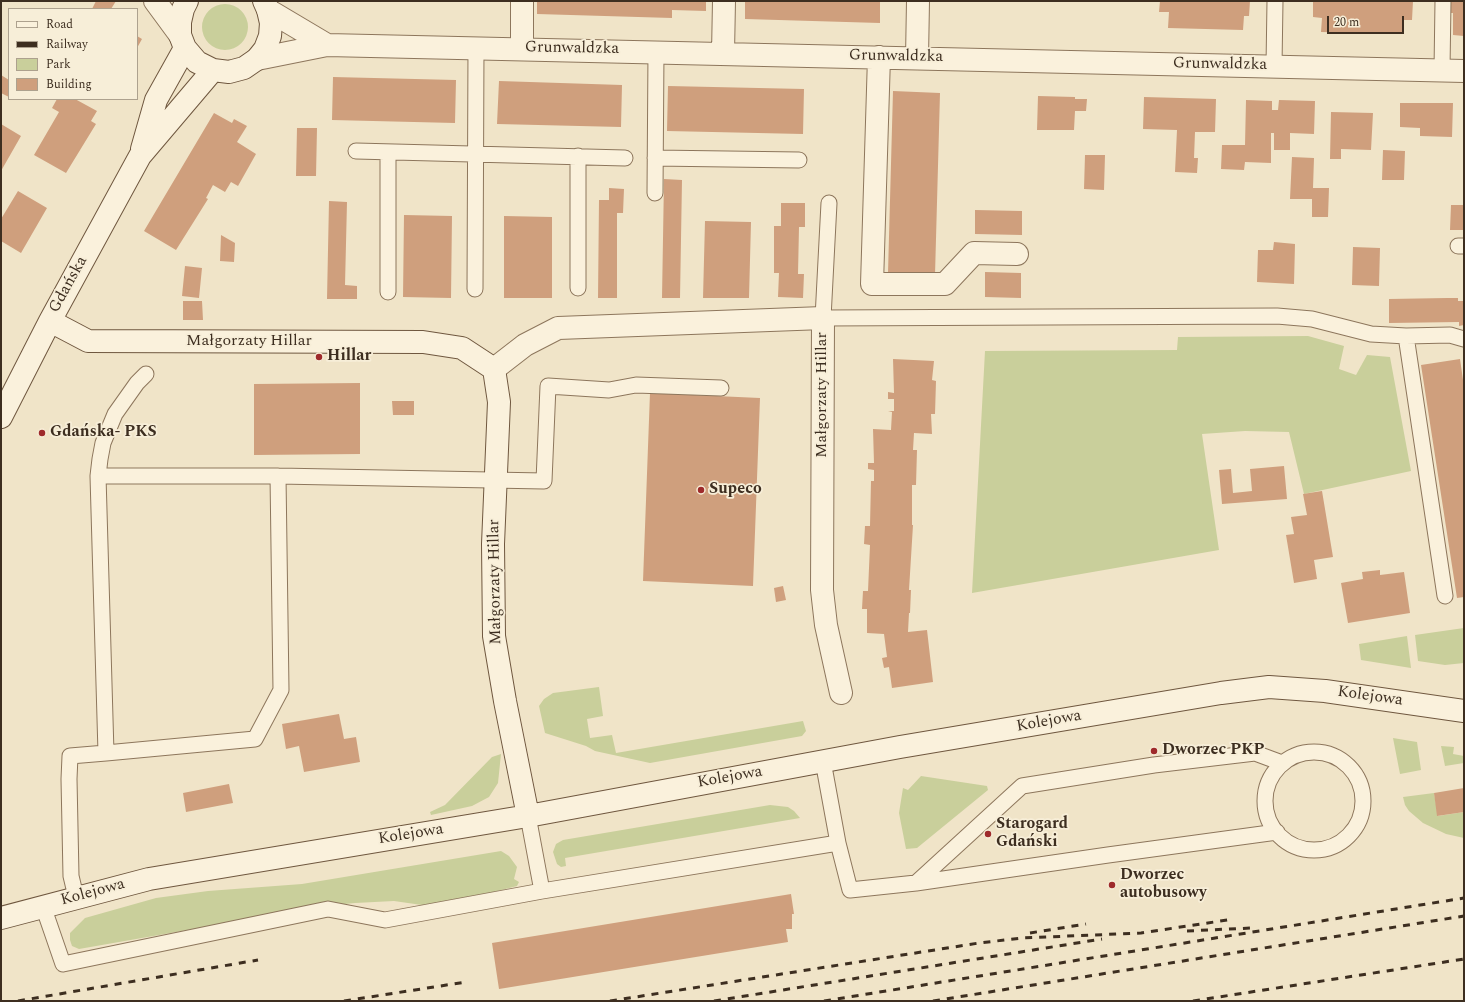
<!DOCTYPE html>
<meta charset="utf-8">
<style>
body{margin:0}
#map{position:relative;width:1465px;height:1002px;overflow:hidden;background:#f0e4c8;font-family:Spectral,serif}
canvas{display:block}
.frame{position:absolute;inset:0;border:2px solid #3d2e20;pointer-events:none}
.legend{position:absolute;left:8px;top:8px;width:130px;height:92px;box-sizing:border-box;background:#f7eed8;border:1px solid #ada18e;margin:0;padding:5px 7px;list-style:none;font-size:12px;color:#3d2e20}
.legend li{display:flex;align-items:center;gap:8px;height:20px}
.legend b{width:20px;border:1px solid #ada18e}
.scale{position:absolute;left:1327px;top:16px;width:77px;height:18px;box-sizing:border-box;border:2px solid #3d2e20;border-top:0;padding-left:5px;font-size:12px;line-height:14px;white-space:nowrap;color:#3d2e20;-webkit-text-stroke:3px #f7eed8;paint-order:stroke}
</style>
<div id="map">
<canvas width="1465" height="1002"></canvas>
<div class="frame"></div>
<ul class="legend">
<li><b style="height:5px;background:#faf1dc"></b>Road</li>
<li><b style="height:5px;background:#3d2e20"></b>Railway</li>
<li><b style="height:11px;background:#c9cf9b"></b>Park</li>
<li><b style="height:11px;background:#cf9f7d"></b>Building</li>
</ul>
<div class="scale">20 m</div>
</div>
<script>
const ctx = document.querySelector('canvas').getContext('2d');
ctx.lineJoin = 'round';
function paint(path, color) { ctx.fillStyle = color; ctx.fill(path, 'evenodd'); }
const poly = rows => new Path2D(rows.map(r => 'M' + r).join(''));
function stroke(path, color, width, dash) { ctx.strokeStyle = color; ctx.lineWidth = width; ctx.lineCap = dash ? 'butt' : 'round'; ctx.setLineDash(dash || []); ctx.stroke(path); }
function write(font, color, halo, rows, align = 'center') {
  ctx.font = font + ' Spectral,serif'; ctx.lineWidth = 3.5; ctx.setLineDash([]); ctx.textBaseline = 'middle'; ctx.strokeStyle = halo; ctx.fillStyle = color; for (const [text, x, y, turn = 0] of rows) {
    ctx.save(); ctx.translate(x, y); ctx.rotate((+turn || 0) * Math.PI / 180); ctx.textAlign = isNaN(turn) ? turn : align; if (halo) ctx.strokeText(text, 0, 0); ctx.fillText(text, 0, 0); ctx.restore();
  }
}
const green = poly([
 '202 27a23 23 0 1 1 46 0a23 23 0 1 1-46 0Z',
 [1308,336,1344,346,1339,369,1356,375,1367,355,1390,357,1411,471,1304,494,1289,432,1245,431,1202,434,1219,550,972,593,985,351,1177,350,1178,337],
 [1464,628,1464,663,1445,665,1418,661,1415,635],
 [1407,636,1411,668,1361,660,1359,644],
 [599,687,603,716,587,719,590,738,612,735,616,753,803,721,806,731,802,736,650,763,595,751,586,746,545,733,539,706,544,699,553,693],
 [1393,738,1417,742,1421,770,1400,774],
 [1441,746,1454,747,1453,754,1464,756,1464,763,1445,766],
 [501,754,498,783,489,797,472,806,431,815,430,812,445,805,492,757],
 [921,776,987,786,988,790,917,848,906,849,899,813,903,788,908,790],
 [1434,793,1438,816,1464,812,1464,838,1446,834,1423,823,1409,811,1405,805,1403,797],
 [770,805,788,807,794,811,800,818,565,858,566,866,561,867,557,864,553,852,556,844,563,840],
 [501,851,509,856,517,867,514,879,519,882,517,886,436,907,394,901,355,903,325,906,79,949,72,946,70,940,70,933,85,918,156,898,208,891,302,884]
]);
const building = poly([
 [96,1,116,1,111,9,92,9],
 [537,1,706,1,706,11,672,10,672,18,537,14],
 [745,1,880,1,880,23,745,19],
 [1160,1,1250,1,1249,16,1244,16,1243,30,1168,28,1169,12,1159,12],
 [1313,1,1413,1,1412,20,1403,20,1402,34,1321,32,1322,18,1313,17],
 [1450,1,1464,1,1464,36,1453,35,1453,13,1450,13],
 [137,36,142,39,137,48],
 [1,75,9,80,9,97,1,93],
 [333,77,456,80,455,123,332,120],
 [499,81,622,85,621,127,497,124],
 [668,86,804,89,803,134,667,131],
 [893,91,940,93,935,275,888,273],
 [1038,96,1075,97,1075,99,1087,99,1086,111,1075,111,1074,130,1037,130],
 [1144,97,1216,99,1215,132,1195,132,1194,158,1198,158,1197,173,1175,172,1177,130,1143,129],
 [57,99,75,99,97,111,91,121,96,124,66,173,34,155,59,112,52,108],
 [1246,100,1272,101,1272,110,1278,110,1279,100,1315,101,1314,134,1290,133,1290,150,1274,150,1274,133,1271,133,1271,163,1245,162,1244,170,1221,169,1222,145,1245,145],
 [1400,103,1453,103,1452,137,1420,136,1420,128,1400,127],
 [1331,112,1373,113,1371,150,1341,149,1341,159,1330,159],
 [214,113,232,123,234,119,247,126,237,142,256,154,238,186,231,182,225,192,213,185,206,198,208,199,176,250,144,231],
 [1,124,21,136,1,171],
 [297,128,317,128,316,176,296,176],
 [1383,150,1405,151,1404,180,1382,180],
 [1085,155,1105,155,1104,190,1084,189],
 [1292,157,1314,158,1313,188,1329,188,1328,217,1312,217,1312,199,1290,199],
 [664,179,682,180,680,298,662,298],
 [609,188,624,189,623,213,617,213,617,298,598,298,599,200,609,200],
 [18,191,47,208,21,253,1,241,1,219],
 [329,201,347,202,345,285,357,286,357,299,327,299],
 [781,203,805,203,805,227,799,227,798,274,804,274,803,298,778,297,779,273,774,273,774,226,781,226],
 [1451,205,1464,205,1464,230,1450,230],
 [975,210,1022,211,1022,235,975,234],
 [404,215,452,216,451,298,403,297],
 [504,216,552,217,552,298,504,298],
 [705,221,751,222,749,298,703,298],
 [221,235,235,243,234,262,220,261],
 [1274,242,1295,244,1294,284,1257,282,1258,250,1273,250],
 [1353,247,1380,248,1379,286,1352,285],
 [185,266,202,268,199,298,182,296],
 [985,272,1021,273,1021,298,985,297],
 [1447,298,1458,298,1458,301,1464,301,1464,325,1459,326,1459,322,1389,323,1389,299],
 [183,301,202,301,203,320,183,320],
 [893,359,934,361,932,380,936,381,935,414,931,414,932,434,914,433,913,450,917,450,916,485,912,485,912,525,913,525,909,590,911,590,910,613,909,613,908,632,927,630,933,682,892,688,889,667,884,668,882,658,887,657,884,634,867,633,867,609,862,609,863,591,868,591,870,545,864,544,865,526,870,526,871,481,874,481,874,470,868,469,868,463,874,463,873,429,891,430,892,412,888,411,894,411,894,399,888,399,888,392,894,393],
 [1460,359,1464,387,1464,597,1457,598,1421,365],
 [360,383,360,454,254,455,254,384],
 [650,393,760,398,753,586,643,581],
 [392,401,414,401,414,415,393,415],
 [1284,466,1287,499,1222,504,1219,470,1231,469,1233,493,1252,491,1250,469],
 [1322,491,1333,557,1314,560,1317,579,1294,583,1286,535,1294,534,1291,517,1307,515,1303,494],
 [1380,570,1380,575,1404,572,1410,613,1348,623,1341,583,1363,579,1362,572],
 [783,586,786,600,776,602,774,588],
 [339,714,344,739,356,737,360,762,304,772,299,746,286,749,282,724],
 [229,784,233,803,186,812,183,793],
 [1464,788,1464,812,1437,816,1434,793],
 [791,894,794,914,792,914,792,929,786,929,788,942,499,989,492,943]
]);
const lane = poly([
 [1274,66,1275,1],
 [1442,70,1443,1],
 [356,151,625,158],
 [655,158,799,160],
 [655,193,656,51],
 [829,203,823,318,1277,316,1312,319,1371,334,1406,336],
 [1458,246,1464,246],
 [578,288,578,156],
 [475,289,476,47],
 [388,292,388,152],
 [98,476,278,476,544,481,548,386,609,390,636,385,721,388],
 [1445,596,1406,336,1450,335,1464,339],
 '1265 801a49 49 0 1 1 98 0a49 49 0 1 1-98 0Z',
 [106,753,255,739,281,690,278,476],
 [823,761,838,843,850,890,916,883,1108,855,1277,832],
 [528,816,542,891],
 [916,883,1022,786,1154,765,1255,753,1282,763],
 [76,897,71,876,69,779,70,756,106,753,98,476,100,459,103,443,115,414,137,383,146,374],
 [43,906,63,964,328,909,385,920,542,891,838,843]
]);
const street = poly([
 [155,1,180,35],
 [522,1,522,48],
 [268,10,327,45],
 [723,53,724,1],
 [879,57,872,284,945,284,974,253,1017,254],
 [917,58,918,1],
 [257,59,327,45,1464,71],
 [494,369,525,345,558,328,823,318,822,590,826,625,841,693]
]);
const secondary = poly([
 [187,1,183,9,180,22,180,35,185,48,197,62,213,70,229,72,244,68,257,59,265,49,270,36,271,23,268,10,264,1],
 [142,149,156,100,185,48],
 [50,321,88,341,423,342,462,348,494,369,499,402,493,544,494,636,505,701,528,816],
 [1,417,50,321,140,156,213,70],
 [1,918,149,879,528,816,900,747,1221,693,1269,687,1325,691,1464,711]
]);
const rail = poly([
 [1187,931,1251,928],
 [1030,933,1086,924],
 [18,1001,258,960],
 [344,1001,466,982],
 [610,1001,979,943,1022,938,1141,933,1234,919],
 [714,1001,1102,939],
 [824,1001,1464,898],
 [933,1001,1464,916],
 [1193,1001,1464,959]
]);
const markers = [
 [319,357,4,"#9e2a2b"],
 [42,433,4,"#9e2a2b"],
 [701,490,4,"#9e2a2b"],
 [1154,751,4,"#9e2a2b"],
 [988,834,4,"#9e2a2b"],
 [1112,885,4,"#9e2a2b"]
];
const streetNames = [
 ["Grunwaldzka",572,49,1],
 ["Grunwaldzka",896,57,1],
 ["Grunwaldzka",1220,65,1],
 ["Gdańska",69,285,-61],
 ["Małgorzaty Hillar",249,342],
 ["Małgorzaty Hillar",823,395,-90],
 ["Małgorzaty Hillar",496,582,-91],
 ["Kolejowa",1370,697,8],
 ["Kolejowa",1049,722,-10],
 ["Kolejowa",730,778,-10],
 ["Kolejowa",411,835,-9],
 ["Kolejowa",93,893,-15]
];
const poiNames = [
 ["Hillar",327,357],
 ["Gdańska- PKS",50,433],
 ["Supeco",709,490],
 ["Dworzec PKP",1162,751],
 ["Starogard",996,825],
 ["Gdański",996,843],
 ["Dworzec",1120,876],
 ["autobusowy",1120,894]
];
paint(green, '#c9cf9b');
paint(building, '#cf9f7d');
stroke(lane, '#8d765c', 17);
stroke(street, '#8d765c', 24);
stroke(secondary, '#6f573f', 24);
stroke(lane, '#faf1dc', 15);
stroke(street, '#faf1dc', 22);
stroke(secondary, '#faf1dc', 22);
stroke(rail, '#3d2e20', 3, [7, 7]);
for (const [x, y, r, color] of markers) { const dot = new Path2D(); dot.arc(x, y, r, 0, 2 * Math.PI); ctx.fillStyle = color; ctx.fill(dot); stroke(dot, '#f7eed8', 1.5); }
write('16px', '#3d2e20', '#f7eed8', streetNames);
write('bold 16px', '#3d2e20', '#f7eed8', poiNames, 'left');
</script>
